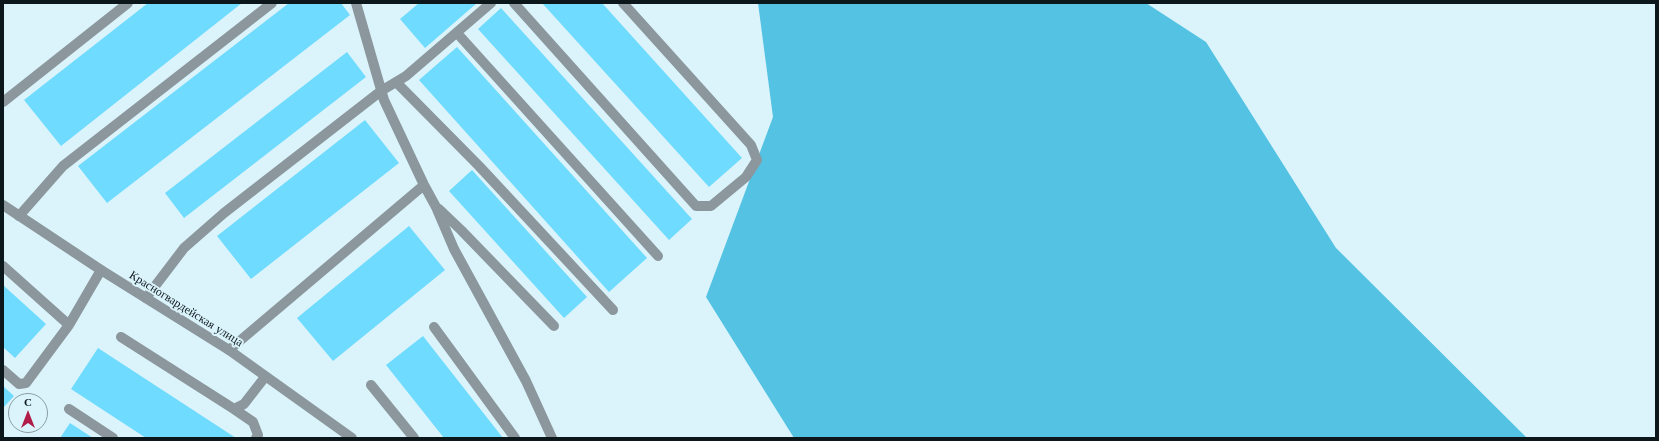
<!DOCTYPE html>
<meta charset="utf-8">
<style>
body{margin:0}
#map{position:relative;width:1659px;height:441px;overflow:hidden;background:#dbf4fc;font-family:"Libre Baskerville",serif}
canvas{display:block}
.frame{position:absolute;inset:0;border:4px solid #0c171b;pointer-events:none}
.north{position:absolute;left:8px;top:393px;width:40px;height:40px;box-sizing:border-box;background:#dbf4fc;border:1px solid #889ca2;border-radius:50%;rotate:0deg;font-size:11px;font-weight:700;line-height:16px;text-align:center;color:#0c171b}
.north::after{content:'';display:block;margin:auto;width:14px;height:18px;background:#b01d48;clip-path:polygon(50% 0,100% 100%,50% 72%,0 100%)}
</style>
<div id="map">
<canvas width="1659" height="441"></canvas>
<div class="frame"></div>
<div class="north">С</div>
</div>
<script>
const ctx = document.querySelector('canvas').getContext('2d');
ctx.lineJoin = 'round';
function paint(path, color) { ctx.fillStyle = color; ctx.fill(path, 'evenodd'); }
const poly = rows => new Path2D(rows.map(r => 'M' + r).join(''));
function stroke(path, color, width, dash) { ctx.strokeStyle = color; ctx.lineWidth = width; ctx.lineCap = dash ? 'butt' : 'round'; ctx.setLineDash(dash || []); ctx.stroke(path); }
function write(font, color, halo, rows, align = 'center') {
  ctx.font = font + ' "Libre Baskerville",serif'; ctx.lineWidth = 4; ctx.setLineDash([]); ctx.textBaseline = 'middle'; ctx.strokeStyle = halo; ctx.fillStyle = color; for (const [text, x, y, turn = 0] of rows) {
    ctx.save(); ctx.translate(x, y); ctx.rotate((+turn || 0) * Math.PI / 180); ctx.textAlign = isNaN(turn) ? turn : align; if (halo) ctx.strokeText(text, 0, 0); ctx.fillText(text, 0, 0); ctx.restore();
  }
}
const forest = poly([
 [758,3,1146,3,1206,42,1336,248,1527,438,794,438,706,297,773,117]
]);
const building = poly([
 [148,3,242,3,61,146,24,100],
 [289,3,341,3,350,15,107,203,78,166],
 [419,3,477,3,425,48,400,19],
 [542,3,602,3,742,158,709,187],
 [501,8,692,219,669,240,478,29],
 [457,47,647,258,609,292,419,80],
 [347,52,366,77,184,218,165,193],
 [365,120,399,163,251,279,217,236],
 [472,170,587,297,564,318,449,191],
 [409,226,445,270,333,361,297,318],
 [3,285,46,324,15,358,3,347],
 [423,336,503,438,444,438,386,365],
 [98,348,236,438,146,438,71,389],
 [3,386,14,396,3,408],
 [70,423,93,438,60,438]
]);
const lane = poly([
 [356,3,384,100,424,185,436,207,454,249,526,381,552,438],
 [514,3,696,206,711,206,746,177,757,160,751,145,623,3],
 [457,33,658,256],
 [396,82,479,166,613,310],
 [3,102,128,3],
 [439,209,461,230,554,326],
 [19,216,63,166,272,3],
 [3,266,69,325],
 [146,298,184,248,224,213,381,91,406,76,491,3],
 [434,327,515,438],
 [121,337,234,409,244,404,265,377],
 [229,350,424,185],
 [3,370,19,384,26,383,69,325,101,270],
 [371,385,414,438],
 [69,409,113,438],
 [234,409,253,422,258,435,256,438]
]);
const street = poly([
 [3,205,101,270,229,350,352,438]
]);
const streetNames = [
 ["Красногвардейская улица",186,309,32]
];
paint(forest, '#53c2e3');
paint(building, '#6fdbfe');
stroke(lane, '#8b979c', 10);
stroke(street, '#8b979c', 10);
write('12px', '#0c171b', '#dbf4fc', streetNames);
</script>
